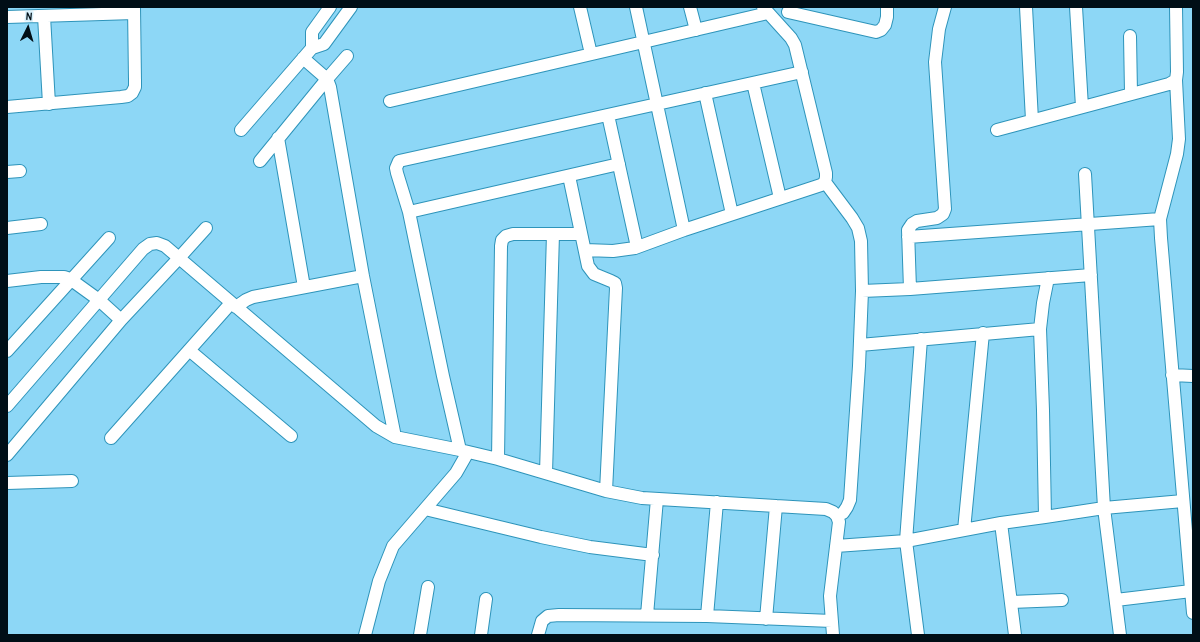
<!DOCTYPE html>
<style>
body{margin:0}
#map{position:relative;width:1200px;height:642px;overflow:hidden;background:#8dd7f6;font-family:"Archivo Narrow",sans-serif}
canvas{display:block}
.frame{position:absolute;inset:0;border:8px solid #000e16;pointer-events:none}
.north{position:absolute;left:8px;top:8px;width:40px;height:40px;-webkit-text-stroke:3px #d6f0fc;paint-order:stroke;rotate:5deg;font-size:11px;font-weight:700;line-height:16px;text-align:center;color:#000e16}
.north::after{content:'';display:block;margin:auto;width:14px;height:18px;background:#000e16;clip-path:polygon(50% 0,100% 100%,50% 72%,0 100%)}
</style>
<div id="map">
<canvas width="1200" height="642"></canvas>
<div class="frame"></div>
<div class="north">N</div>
</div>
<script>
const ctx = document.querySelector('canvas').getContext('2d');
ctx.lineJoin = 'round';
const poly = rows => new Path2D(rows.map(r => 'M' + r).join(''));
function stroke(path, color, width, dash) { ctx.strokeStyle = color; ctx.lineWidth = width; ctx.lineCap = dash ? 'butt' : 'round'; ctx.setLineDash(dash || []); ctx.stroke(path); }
const minor = poly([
 [580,7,591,54],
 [636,7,684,230],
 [690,7,696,30],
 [1026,7,1032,120],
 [1076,7,1082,107],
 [788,12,876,32,881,30,885,25,887,17,887,7],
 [44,16,49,104],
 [7,17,134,13],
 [1130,36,1131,93],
 [312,48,312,32,330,7],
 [303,58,327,79,330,87,363,276,395,437],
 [1176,80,1179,139,1177,154,1160,219,1161,238,1193,613],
 [753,83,780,198],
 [705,93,732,214],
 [390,101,768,13],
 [7,107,121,97,128,96,132,93,135,87,135,81,134,7],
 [608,115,637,247],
 [241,130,312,48,324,44,351,7],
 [997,130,1169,84,1176,80,1177,72,1176,7],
 [278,138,304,287],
 [260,161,327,79,347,56],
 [7,172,20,171],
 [1085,174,1104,508,1120,635],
 [569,176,588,266,594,274,611,281,615,283,616,288,606,491],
 [825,182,852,218,858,228,861,241,862,291,859,366,850,500,847,507,843,513,837,516],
 [409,212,619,164],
 [7,228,41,224],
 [908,237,1160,219],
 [585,250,613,251,635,248,684,230,821,185,825,182,826,177,826,173,795,45,791,38,763,7],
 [7,281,41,277,64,277,70,279,99,300,121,320],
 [910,289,908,230,912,224,917,221,937,218,943,214,945,209,935,62,939,29,945,7],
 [862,291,910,289,1091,275],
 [236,307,246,300,253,297,363,276],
 [860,345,1040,329],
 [189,350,291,436],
 [7,351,109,238],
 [1172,375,1193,376],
 [7,406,143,249,150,244,157,243,165,246,376,426,395,437,460,450,498,459,606,491,642,498,826,509,833,512,837,516,839,522,830,596,833,635],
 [111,438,231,303],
 [460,450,443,376,409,212,397,173,396,168,399,161,802,72],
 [7,455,121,320,179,258,206,228],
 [498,459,501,246,502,240,506,236,513,234,581,234],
 [546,473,553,234],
 [7,483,72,481],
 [425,509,541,537,590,547,653,555],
 [1045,517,1043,410,1040,329,1043,303,1048,278],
 [1001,523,1015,635],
 [964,530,983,333],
 [836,546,906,541,1001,523,1045,517,1104,508,1183,501],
 [1116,600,1191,591],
 [1011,602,1062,600],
 [647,615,657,499],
 [707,616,717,502],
 [766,619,776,506],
 [365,635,379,581,393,546,456,473,468,452],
 [420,635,428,587],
 [481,635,486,599],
 [538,635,542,621,548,616,559,615,707,616,832,621],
 [918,635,906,541,921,339]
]);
stroke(minor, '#2e94ba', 14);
stroke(minor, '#fff', 12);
</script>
